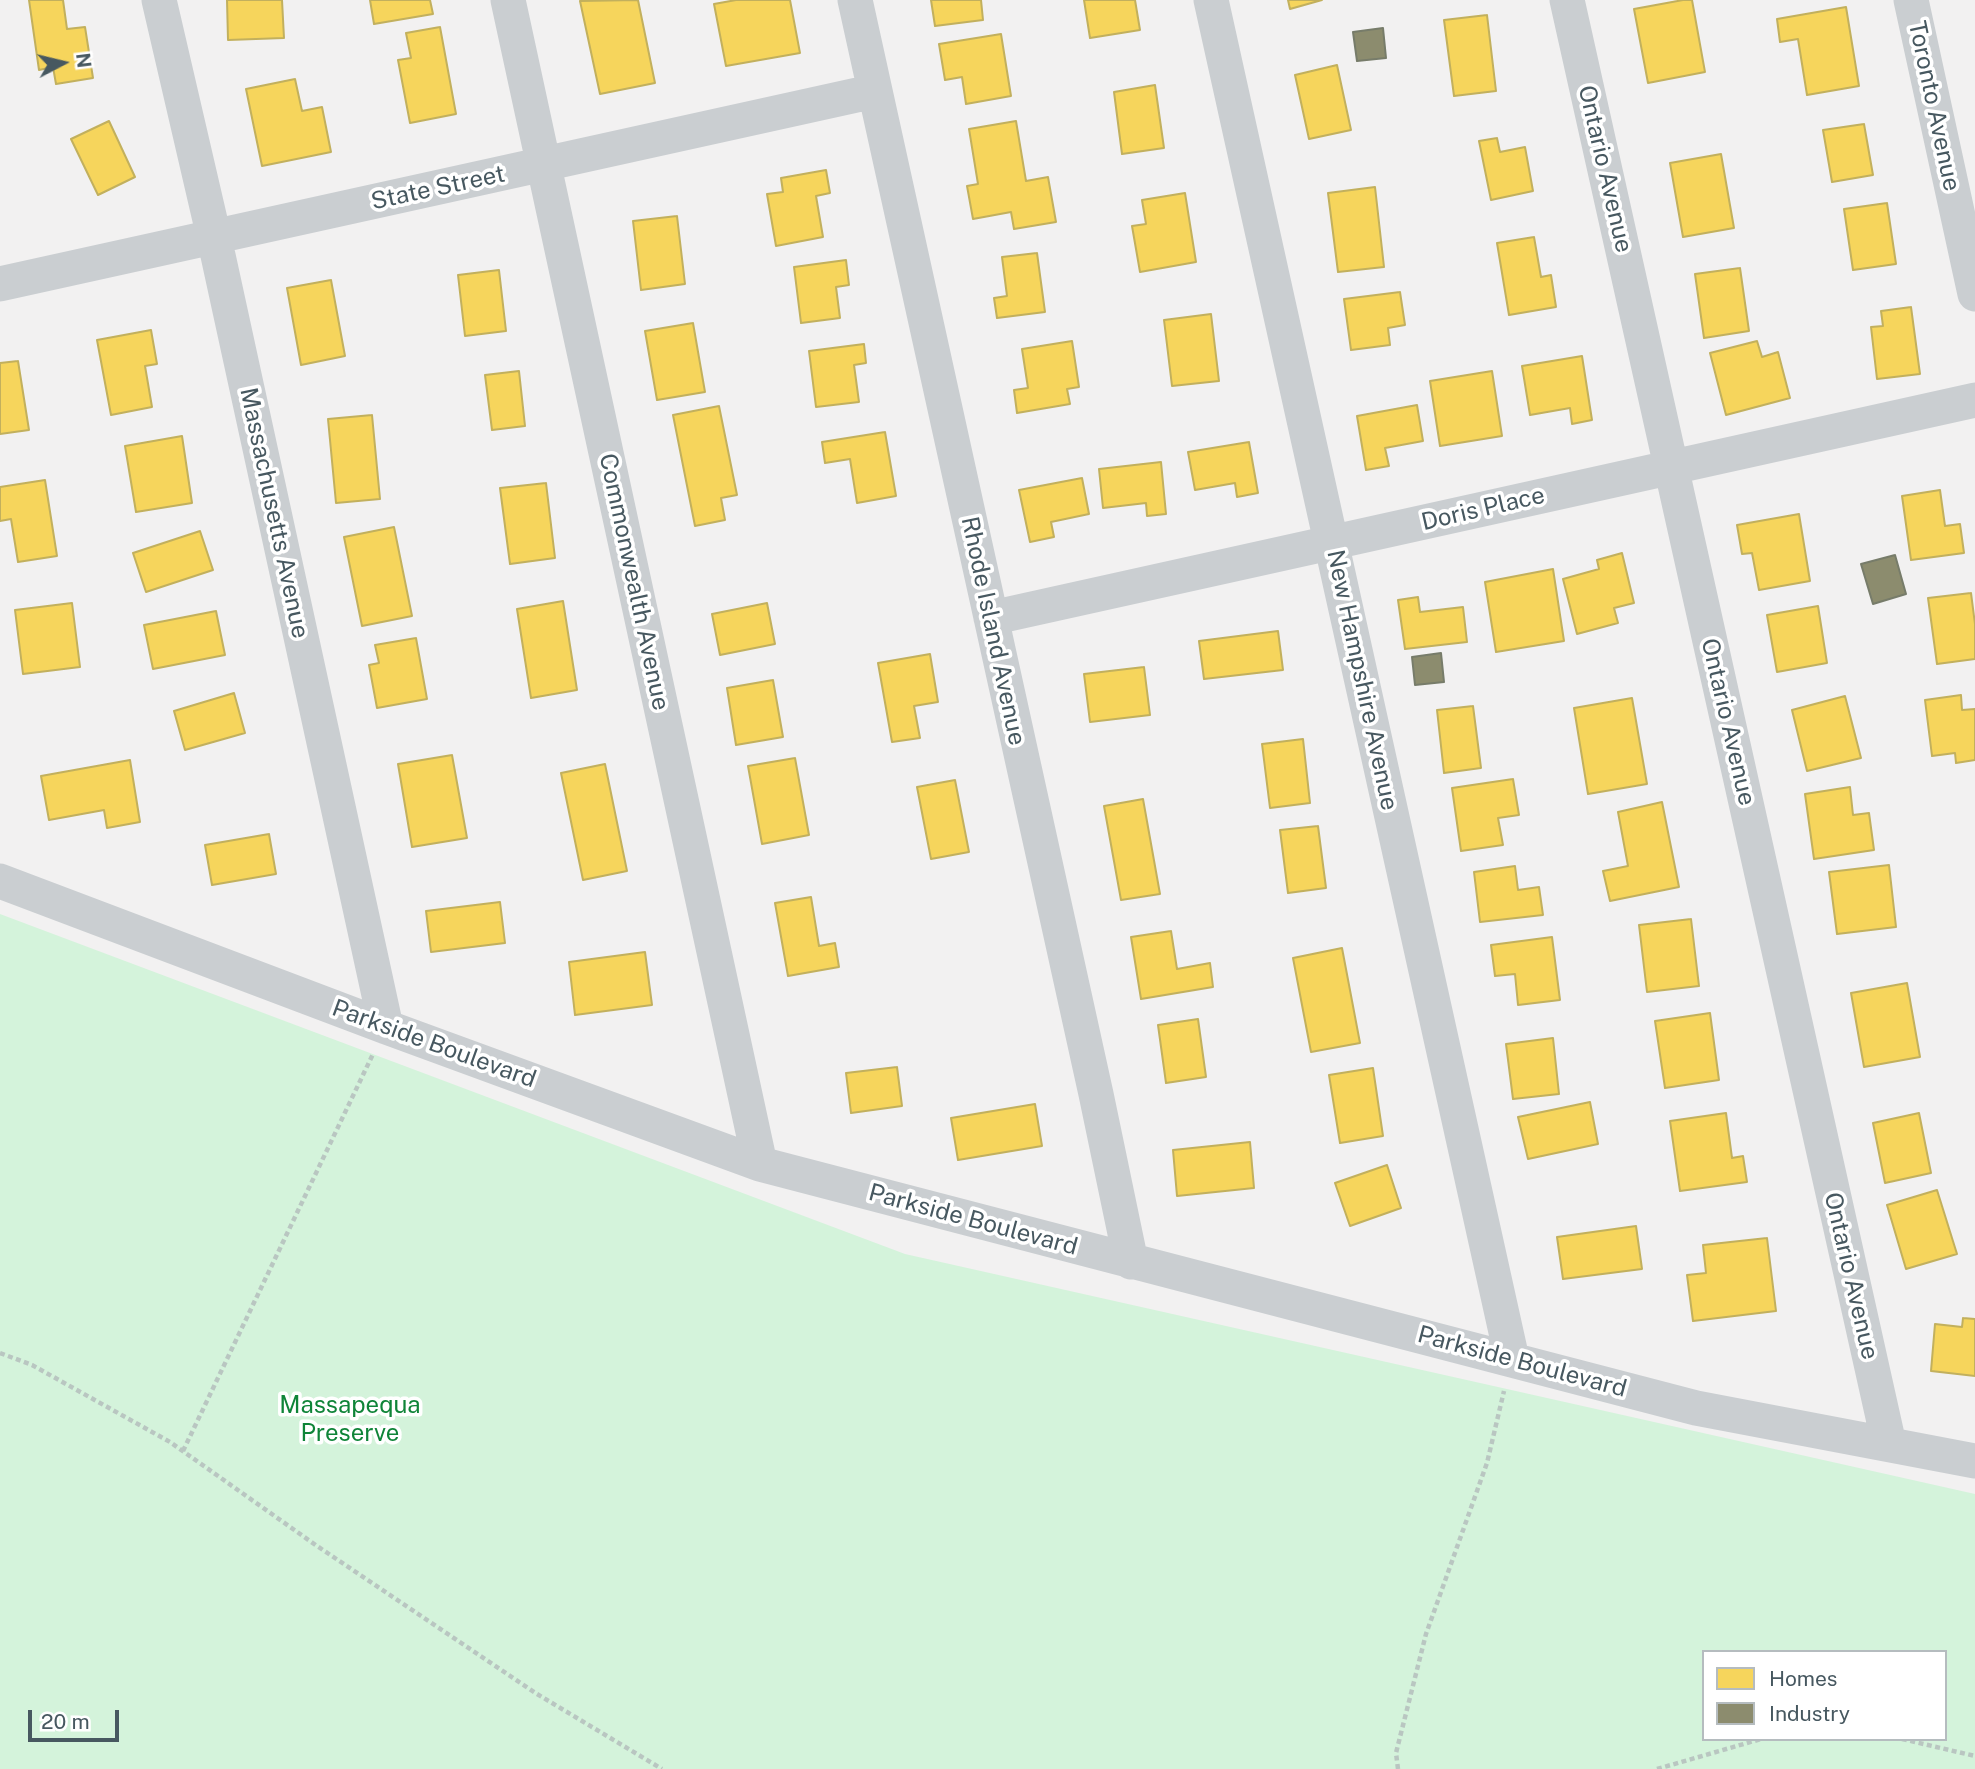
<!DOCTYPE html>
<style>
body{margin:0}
#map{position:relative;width:1975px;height:1769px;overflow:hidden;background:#f2f1f1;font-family:"Public Sans",sans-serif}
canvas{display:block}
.legend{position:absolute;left:1702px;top:1650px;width:245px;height:91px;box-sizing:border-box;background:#fff;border:2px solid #b5bcbf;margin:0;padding:9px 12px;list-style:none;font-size:21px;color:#475860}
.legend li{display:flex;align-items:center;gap:14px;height:35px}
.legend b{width:35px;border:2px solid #b5bcbf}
.north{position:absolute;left:28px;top:28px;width:70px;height:70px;-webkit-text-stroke:5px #fff;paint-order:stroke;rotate:83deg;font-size:19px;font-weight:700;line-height:28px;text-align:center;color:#475860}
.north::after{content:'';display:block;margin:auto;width:24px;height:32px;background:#475860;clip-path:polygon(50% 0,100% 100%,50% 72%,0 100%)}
.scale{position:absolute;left:28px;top:1710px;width:91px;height:32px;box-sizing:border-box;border:4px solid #475860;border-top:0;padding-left:9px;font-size:21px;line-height:24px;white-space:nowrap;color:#475860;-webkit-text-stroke:5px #fff;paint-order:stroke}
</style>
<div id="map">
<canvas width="1975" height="1769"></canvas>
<ul class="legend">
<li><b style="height:19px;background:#f6d55c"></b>Homes</li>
<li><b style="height:19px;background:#8c8c6e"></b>Industry</li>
</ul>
<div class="north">N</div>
<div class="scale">20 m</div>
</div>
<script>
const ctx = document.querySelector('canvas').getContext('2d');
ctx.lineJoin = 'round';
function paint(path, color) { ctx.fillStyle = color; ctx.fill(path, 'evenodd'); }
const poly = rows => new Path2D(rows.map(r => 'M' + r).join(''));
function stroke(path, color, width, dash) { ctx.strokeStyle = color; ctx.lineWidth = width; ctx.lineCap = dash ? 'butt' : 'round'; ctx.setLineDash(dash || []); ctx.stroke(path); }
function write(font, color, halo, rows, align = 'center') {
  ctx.font = font + ' "Public Sans",sans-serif'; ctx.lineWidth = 7; ctx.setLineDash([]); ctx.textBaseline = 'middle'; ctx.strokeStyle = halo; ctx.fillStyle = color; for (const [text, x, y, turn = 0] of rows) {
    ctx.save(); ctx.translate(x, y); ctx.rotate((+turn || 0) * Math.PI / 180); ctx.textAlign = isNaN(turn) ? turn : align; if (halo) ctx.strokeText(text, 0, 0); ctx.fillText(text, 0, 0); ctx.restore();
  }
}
const green = poly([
 [0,914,905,1254,1975,1494,1975,1769,0,1769],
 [1704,1652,1945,1652,1945,1739,1704,1739]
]);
const homes = poly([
 [29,0,63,0,67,29,85,27,93,78,56,84,53,67,39,70,29,0],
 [227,0,282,0,284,38,228,40,227,0],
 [370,0,430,0,433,14,374,24,370,0],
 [638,0,655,83,600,94,580,1,638,0],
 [736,0,790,0,800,53,726,66,714,4,736,0],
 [931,0,981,0,983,20,935,26,931,0],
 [1084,0,1135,0,1140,30,1090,38,1084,0],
 [1288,0,1322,0,1290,9,1288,0],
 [1683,0,1692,0,1705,72,1648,83,1634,9,1683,0],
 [1846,7,1859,86,1807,95,1798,39,1780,42,1777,19,1846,7],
 [1487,15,1496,91,1454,96,1444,20,1487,15],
 [440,27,456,114,410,123,398,60,411,58,406,33,440,27],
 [1001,34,1011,96,966,104,962,77,945,80,939,44,1001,34],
 [1337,65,1351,130,1309,139,1295,75,1337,65],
 [295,79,302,111,322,107,331,152,262,166,246,89,295,79],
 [1155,85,1164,148,1122,154,1114,92,1155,85],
 [109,121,135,177,98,195,71,139,109,121],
 [1016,121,1026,181,1048,177,1056,222,1014,229,1011,212,973,219,967,186,978,184,969,129,1016,121],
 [1864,124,1873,175,1832,182,1823,130,1864,124],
 [1497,138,1500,152,1525,147,1533,191,1491,200,1479,141,1497,138],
 [1721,154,1734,228,1683,237,1670,163,1721,154],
 [826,170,830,193,816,196,823,237,776,246,767,194,783,192,781,178,826,170],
 [1375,187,1384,267,1338,272,1328,193,1375,187],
 [1185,193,1196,262,1140,272,1132,226,1146,224,1142,200,1185,193],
 [1887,203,1896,264,1853,270,1844,209,1887,203],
 [677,216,685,284,641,290,633,221,677,216],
 [1534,237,1541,277,1551,275,1556,307,1509,315,1497,243,1534,237],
 [1037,253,1045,312,997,318,994,298,1007,296,1002,257,1037,253],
 [846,260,849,285,836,287,840,318,801,323,794,267,846,260],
 [1740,268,1749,331,1704,338,1695,274,1740,268],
 [499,270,506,331,465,336,458,275,499,270],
 [331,280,345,356,301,365,287,288,331,280],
 [1400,292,1405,325,1388,328,1390,345,1351,350,1344,299,1400,292],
 [1911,307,1920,374,1877,379,1871,327,1883,326,1881,311,1911,307],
 [1211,314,1219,381,1172,386,1164,320,1211,314],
 [693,323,705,392,657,400,645,331,693,323],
 [151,330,157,364,145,366,152,407,111,415,97,340,151,330],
 [1072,341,1079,387,1067,389,1070,404,1017,413,1014,390,1028,388,1022,349,1072,341],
 [1757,341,1762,357,1778,352,1790,398,1726,415,1710,353,1757,341],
 [864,344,866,363,854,365,859,402,816,407,809,351,864,344],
 [1582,356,1592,420,1572,424,1570,408,1530,415,1522,366,1582,356],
 [18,361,29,430,0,434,0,363,18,361],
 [519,371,525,426,492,430,485,375,519,371],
 [1492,371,1502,436,1440,446,1430,381,1492,371],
 [1417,405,1423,441,1385,448,1389,466,1366,470,1357,416,1417,405],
 [719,406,737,495,721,498,725,520,695,526,673,415,719,406],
 [372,415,380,499,336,503,328,419,372,415],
 [885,432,896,496,857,503,850,459,825,463,822,442,885,432],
 [182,436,192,503,136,512,125,446,182,436],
 [1249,442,1258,493,1237,497,1235,483,1195,490,1188,452,1249,442],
 [1161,462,1166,514,1147,516,1146,503,1103,508,1099,469,1161,462],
 [1082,478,1089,514,1051,522,1054,537,1030,542,1019,490,1082,478],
 [45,480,57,556,18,562,11,519,0,521,0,487,45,480],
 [546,483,555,558,510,564,500,488,546,483],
 [1940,490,1945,526,1960,524,1964,553,1911,560,1902,496,1940,490],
 [1799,514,1810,581,1759,590,1752,553,1742,554,1737,525,1799,514],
 [394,527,412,616,362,626,344,537,394,527],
 [200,531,213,570,146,592,133,553,200,531],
 [1622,553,1634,603,1614,608,1618,623,1577,634,1563,579,1599,569,1597,560,1622,553],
 [1553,569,1564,641,1496,652,1485,582,1553,569],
 [1971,593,1975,624,1975,659,1937,664,1928,598,1971,593],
 [1418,597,1420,612,1463,607,1467,642,1405,649,1398,600,1418,597],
 [563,601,577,690,531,698,517,609,563,601],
 [72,603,80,667,23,674,15,610,72,603],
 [767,603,775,644,720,655,712,614,767,603],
 [1818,606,1827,663,1777,672,1767,615,1818,606],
 [216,611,225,655,153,669,144,625,216,611],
 [1278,631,1283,670,1204,679,1199,641,1278,631],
 [416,638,427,699,377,708,369,665,379,663,375,645,416,638],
 [930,654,938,702,914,706,920,738,892,742,878,663,930,654],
 [1144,667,1150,715,1090,722,1084,674,1144,667],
 [773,680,783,737,736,745,727,688,773,680],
 [234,693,245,733,185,750,174,711,234,693],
 [1961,695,1962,710,1975,709,1975,760,1956,763,1955,753,1932,756,1925,700,1961,695],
 [1845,696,1861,758,1807,771,1792,710,1845,696],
 [1632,698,1647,784,1588,794,1574,708,1632,698],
 [1473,706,1481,768,1444,773,1437,710,1473,706],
 [1303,739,1310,803,1270,808,1262,744,1303,739],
 [452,755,467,838,412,847,398,764,452,755],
 [795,758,809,835,762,844,748,766,795,758],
 [130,760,140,822,107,828,104,810,49,820,41,776,130,760],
 [605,764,627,871,583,880,561,773,605,764],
 [1513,779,1519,815,1498,818,1503,845,1461,851,1452,788,1513,779],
 [955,780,969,852,931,859,917,787,955,780],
 [1850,787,1853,815,1869,813,1874,850,1814,859,1805,794,1850,787],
 [1143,799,1160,894,1121,900,1104,806,1143,799],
 [1662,802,1679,887,1610,901,1603,871,1628,866,1618,812,1662,802],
 [1318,826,1326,888,1288,893,1280,830,1318,826],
 [269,834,276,874,212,885,205,845,269,834],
 [1889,865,1896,927,1837,934,1829,872,1889,865],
 [1515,866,1518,890,1539,887,1543,915,1480,922,1474,872,1515,866],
 [811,897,819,946,835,943,839,967,788,976,775,903,811,897],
 [500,902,505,943,431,952,426,911,500,902],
 [1691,919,1699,986,1647,992,1639,925,1691,919],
 [1171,931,1177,969,1210,963,1213,987,1141,999,1131,937,1171,931],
 [1552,937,1560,1000,1518,1005,1515,974,1495,976,1491,945,1552,937],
 [1342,948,1360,1043,1311,1052,1293,958,1342,948],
 [645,952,652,1005,575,1015,569,962,645,952],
 [1907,983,1920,1057,1864,1067,1851,993,1907,983],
 [1710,1013,1719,1080,1665,1088,1655,1021,1710,1013],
 [1198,1019,1206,1077,1166,1083,1158,1025,1198,1019],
 [1553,1038,1559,1094,1513,1099,1506,1044,1553,1038],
 [897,1067,902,1106,851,1113,846,1073,897,1067],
 [1373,1068,1383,1136,1340,1143,1329,1075,1373,1068],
 [1590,1102,1598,1144,1528,1159,1518,1117,1590,1102],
 [1035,1104,1042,1146,958,1160,951,1118,1035,1104],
 [1726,1113,1732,1158,1743,1156,1747,1182,1680,1191,1670,1121,1726,1113],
 [1919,1113,1931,1173,1885,1183,1873,1123,1919,1113],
 [1250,1142,1254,1188,1177,1196,1173,1150,1250,1142],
 [1387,1165,1401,1208,1350,1226,1335,1183,1387,1165],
 [1937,1190,1957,1254,1906,1269,1887,1205,1937,1190],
 [1636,1226,1642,1269,1563,1279,1557,1237,1636,1226],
 [1767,1238,1776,1311,1693,1321,1687,1275,1706,1273,1703,1245,1767,1238],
 [1963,1318,1975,1319,1975,1376,1931,1371,1935,1324,1962,1327,1963,1318]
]);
const industry = poly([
 [1383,28,1386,58,1357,61,1353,32,1383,28],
 [1895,555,1906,594,1873,604,1861,564,1895,555],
 [1441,653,1444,682,1415,685,1412,657,1441,653]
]);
const path = poly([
 [0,1353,32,1365,170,1442,317,1546,537,1694,662,1769],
 [183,1451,373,1054],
 [1902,1739,1975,1756],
 [1398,1769,1396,1753,1426,1634,1487,1463,1504,1391],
 [1657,1769,1761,1739]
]);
const minor = poly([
 [159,0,214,237,386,1027],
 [508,0,760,1164],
 [855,0,1096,1094,1131,1262],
 [1211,0,1512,1359],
 [1567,0,1889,1444],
 [1911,0,1975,294],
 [0,284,875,91],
 [991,618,1975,400],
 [0,881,386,1027,760,1164,1696,1408,1975,1461]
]);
const streetNames = [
 ["Toronto Avenue",1934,106,78],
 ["Ontario Avenue",1605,169,77],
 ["State Street",438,188,-12],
 ["Doris Place",1483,509,-13],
 ["Massachusetts Avenue",274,513,78],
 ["Commonwealth Avenue",634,582,78],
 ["Rhode Island Avenue",993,631,78],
 ["New Hampshire Avenue",1362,680,78],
 ["Ontario Avenue",1728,722,77],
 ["Parkside Boulevard",434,1044,20],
 ["Parkside Boulevard",973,1220,15],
 ["Ontario Avenue",1851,1276,77],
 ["Parkside Boulevard",1522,1362,15]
];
const parkNames = [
 ["Massapequa",350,1406],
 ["Preserve",350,1434]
];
paint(green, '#d4f3db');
paint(homes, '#f6d55c');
stroke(homes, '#c2b05d', 2);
paint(industry, '#8c8c6e');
stroke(industry, '#777c6a', 2);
stroke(path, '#b9c6c1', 4.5, [5, 3.5]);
stroke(minor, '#caced1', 35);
write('24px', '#475860', '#fff', streetNames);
write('24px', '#0f8438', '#fff', parkNames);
</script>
